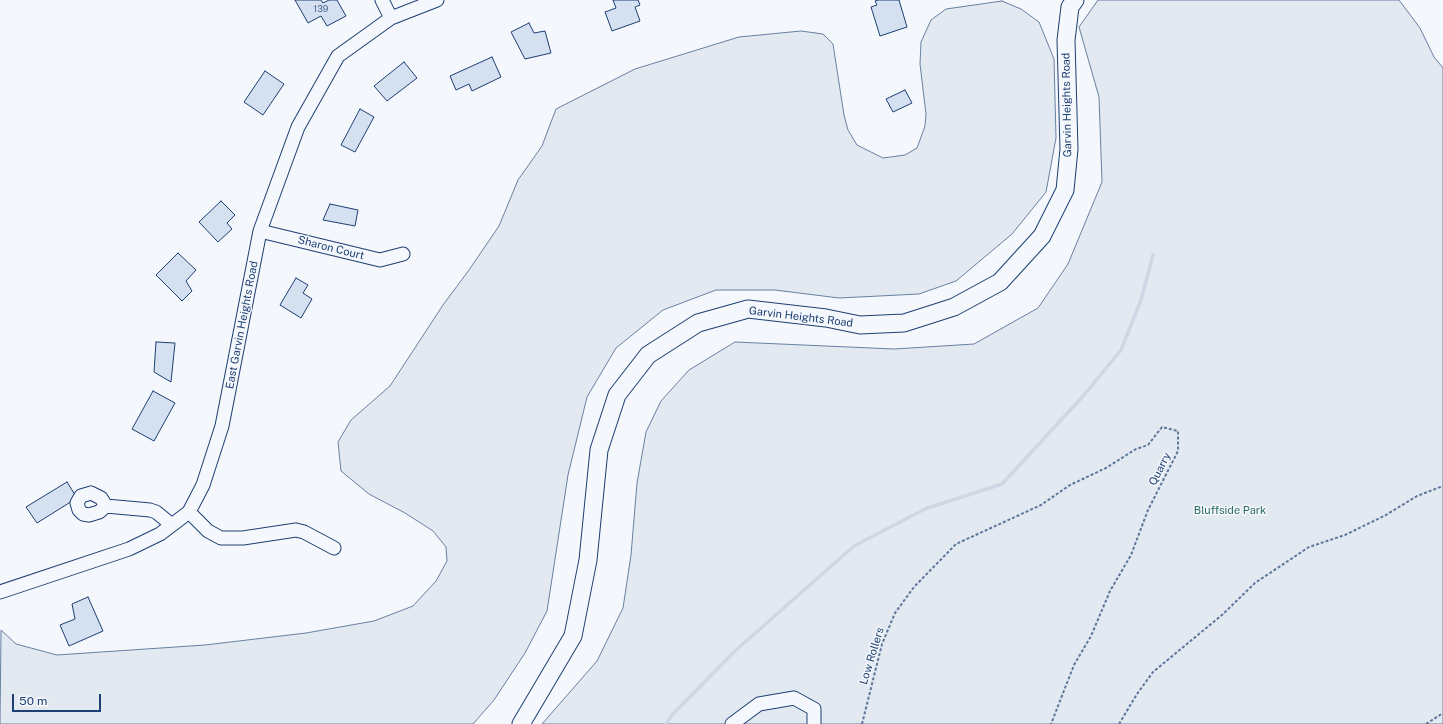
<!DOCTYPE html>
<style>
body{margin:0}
#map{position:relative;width:1443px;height:724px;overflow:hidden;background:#f4f7fb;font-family:"Public Sans",sans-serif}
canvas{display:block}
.scale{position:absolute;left:12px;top:694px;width:89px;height:18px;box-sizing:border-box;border:2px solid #1d3f73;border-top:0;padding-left:5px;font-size:12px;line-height:14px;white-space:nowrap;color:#1d3f73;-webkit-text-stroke:3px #f4f7fb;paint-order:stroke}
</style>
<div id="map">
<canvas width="1443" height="724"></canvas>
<div class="scale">50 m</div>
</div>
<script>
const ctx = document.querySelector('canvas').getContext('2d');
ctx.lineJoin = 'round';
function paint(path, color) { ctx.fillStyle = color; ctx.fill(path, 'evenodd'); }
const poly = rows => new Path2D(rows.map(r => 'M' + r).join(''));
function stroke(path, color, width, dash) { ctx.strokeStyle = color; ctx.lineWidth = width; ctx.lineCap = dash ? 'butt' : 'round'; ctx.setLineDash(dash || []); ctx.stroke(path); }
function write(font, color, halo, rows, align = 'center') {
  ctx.font = font + ' "Public Sans",sans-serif'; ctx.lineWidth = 3; ctx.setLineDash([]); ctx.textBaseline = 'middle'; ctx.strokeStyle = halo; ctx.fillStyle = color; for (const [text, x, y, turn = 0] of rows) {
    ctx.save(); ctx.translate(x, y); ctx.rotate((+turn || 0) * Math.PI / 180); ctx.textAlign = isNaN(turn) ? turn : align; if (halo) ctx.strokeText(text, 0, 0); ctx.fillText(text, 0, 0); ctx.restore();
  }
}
const green = poly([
 [1098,0,1399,0,1420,28,1434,57,1443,68,1443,724,542,724,597,661,623,608,631,555,637,483,646,432,661,401,689,370,735,342,894,349,974,344,1038,308,1068,264,1102,182,1099,97,1079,27,1098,0],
 [1002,1,1021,9,1039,22,1054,59,1056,138,1046,192,1012,234,956,281,919,294,839,298,775,290,716,290,663,310,616,348,587,397,568,475,547,611,525,653,494,700,473,724,0,724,1,630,16,644,57,655,205,645,306,633,374,621,413,606,436,581,447,561,446,547,433,531,405,513,369,494,341,471,338,442,351,420,390,386,443,305,469,270,499,226,518,180,542,146,556,109,635,69,739,37,801,31,823,34,833,44,844,115,848,130,857,145,883,158,905,155,917,148,925,126,926,114,920,64,921,42,931,20,946,9,1002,1]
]);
const stream = poly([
 [666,724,672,715,735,651,854,546,925,509,1002,484,1084,395,1121,350,1141,300,1153,255]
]);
const building = poly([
 [295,0,321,0,323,3,329,0,337,0,346,16,327,26,321,16,308,23,295,0],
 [613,0,638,0,640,5,635,7,640,21,612,31,605,12,616,8,613,0],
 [899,0,907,27,880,36,871,7,877,5,875,1,878,0,899,0],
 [529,23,534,33,545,31,551,53,525,59,511,32,529,23],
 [492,57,501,77,472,91,469,84,456,90,450,76,492,57],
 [404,62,417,78,387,101,374,86,404,62],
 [265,71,284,84,263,115,244,102,265,71],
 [905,90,912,103,893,112,886,99,905,90],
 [360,109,374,117,355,152,341,145,360,109],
 [221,201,235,215,227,223,232,229,218,242,199,222,221,201],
 [330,204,358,210,355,226,323,220,330,204],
 [178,253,196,270,186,281,192,291,182,301,156,275,178,253],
 [296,278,308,285,303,293,312,299,301,318,280,305,296,278],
 [156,342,175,343,171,382,154,372,156,342],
 [153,391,175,403,154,441,132,429,153,391],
 [67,482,77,498,37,523,26,507,67,482],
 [88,597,103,631,69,646,60,625,75,619,72,604,88,597]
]);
const path = poly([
 [862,724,882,644,895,613,914,587,956,544,1041,505,1070,485,1106,468,1136,449,1148,445,1162,427,1178,431,1178,451,1148,510,1131,555,1110,591,1091,636,1074,665,1051,724],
 [1119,724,1137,694,1153,672,1222,615,1255,583,1309,547,1345,535,1386,515,1417,496,1443,486],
 [1426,724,1443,713]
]);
const minor = poly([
 [382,0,391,18],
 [260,231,380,260,403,254],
 [91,493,101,498,106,506,99,512,89,515,83,514,79,510,77,503,81,496,91,493],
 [106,506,150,510,156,512,172,525],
 [189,512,208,531,221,538,243,538,296,530,304,532,334,548],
 [0,592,129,549,160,534,189,512,203,485,222,426,260,231,298,127,338,56,391,18,437,0],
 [732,724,759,704,794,698,814,709,814,724]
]);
const major = poly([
 [521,724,573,636,588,560,599,450,617,395,648,355,698,323,748,309,826,318,860,325,904,323,954,307,1000,282,1042,236,1065,190,1069,149,1066,40,1070,7,1075,0]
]);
const numberNames = [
 ["139",321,9]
];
const streetNames = [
 ["Garvin Heights Road",1067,105,-91],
 ["Sharon Court",331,248,14],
 ["Garvin Heights Road",801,317,7],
 ["East Garvin Heights Road",242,325,-79],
 ["Quarry",1160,469,-63],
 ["Low Rollers",872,656,-73]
];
const parkNames = [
 ["Bluffside Park",1230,511]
];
paint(green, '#e3e9f0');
stroke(green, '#687fa3', 1);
stroke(stream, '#cfd7e4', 3.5);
paint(building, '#d5e0f0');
stroke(building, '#1d3f73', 1);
stroke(minor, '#1d3f73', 15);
stroke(major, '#1d3f73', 19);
stroke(path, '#5e769c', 2, [3, 2]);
stroke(minor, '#f4f7fb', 13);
stroke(major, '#f4f7fb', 17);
write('9px', '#4b6792', null, numberNames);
write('11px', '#1d3f73', '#f4f7fb', streetNames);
write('11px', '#2c6c60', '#f4f7fb', parkNames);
</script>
